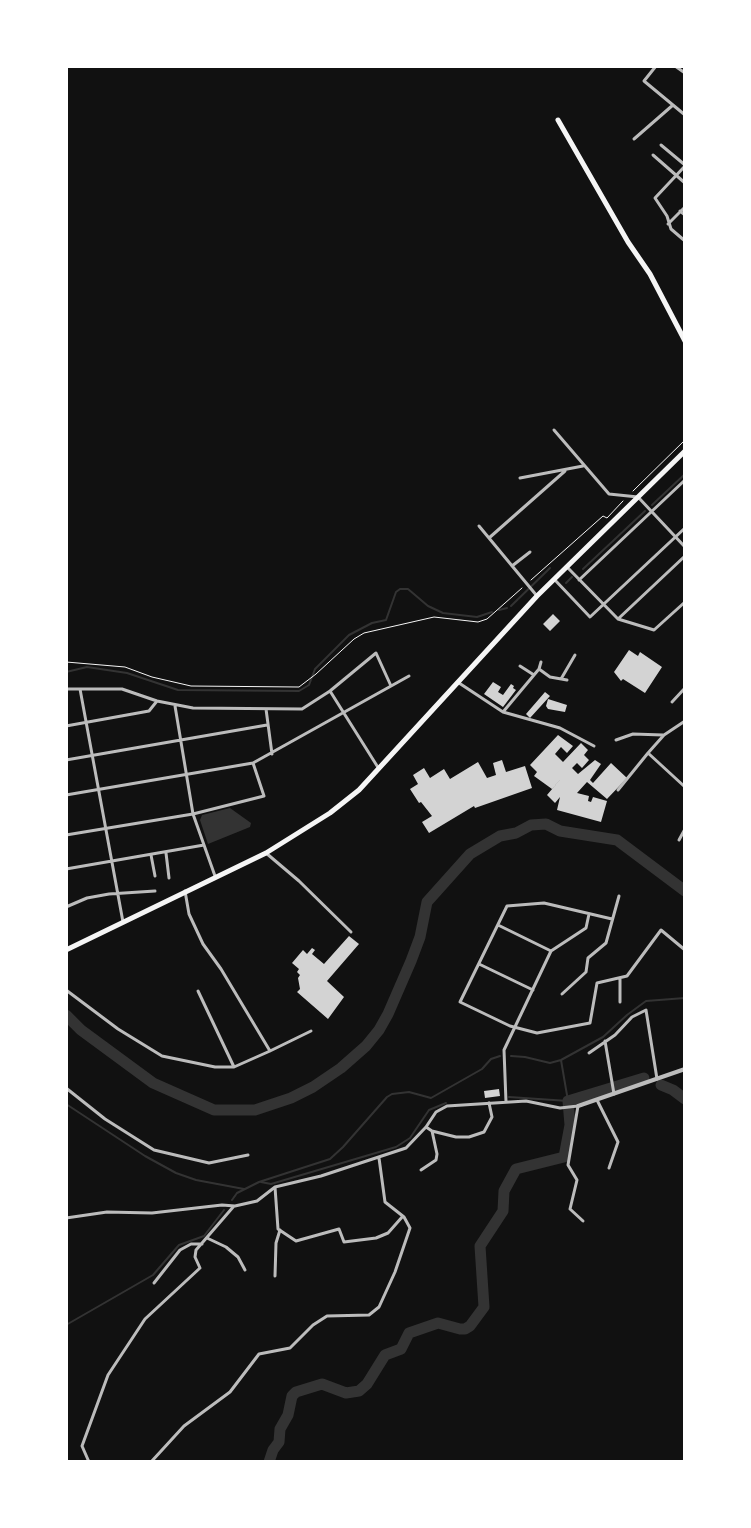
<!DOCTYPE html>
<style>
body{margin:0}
#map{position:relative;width:751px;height:1528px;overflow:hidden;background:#111;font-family:"Fira Sans",sans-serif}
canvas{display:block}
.frame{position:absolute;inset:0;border:68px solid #fff;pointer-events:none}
</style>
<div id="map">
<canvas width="751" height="1528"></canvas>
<div class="frame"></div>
</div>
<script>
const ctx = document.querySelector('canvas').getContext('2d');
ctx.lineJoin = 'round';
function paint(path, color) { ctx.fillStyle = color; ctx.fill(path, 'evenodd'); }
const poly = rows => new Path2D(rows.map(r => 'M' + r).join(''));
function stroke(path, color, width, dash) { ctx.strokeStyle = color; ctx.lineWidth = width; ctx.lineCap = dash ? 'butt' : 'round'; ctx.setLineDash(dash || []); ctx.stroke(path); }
const water = poly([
 [230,808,251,823,250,827,208,844,200,820,202,815]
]);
const stream = poly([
 [652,505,685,474],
 [583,569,645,511],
 [566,583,572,577],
 [511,606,550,568],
 [499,610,507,608],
 [66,672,87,667,127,673,178,690,299,691,309,685,315,669,349,635,372,623,386,620,396,592,400,589,408,589,428,606,443,613,477,617,492,612],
 [511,1056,525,1057,550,1063,561,1060,603,1037,627,1015,646,1001,685,998],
 [509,1097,568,1101,561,1060],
 [66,1104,145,1156,176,1173,196,1180,244,1189],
 [261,1182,271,1184,396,1147,410,1138,429,1110,446,1103],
 [232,1200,237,1193,259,1182,330,1159,343,1147,387,1097,392,1094,409,1092,431,1098,482,1069,491,1059,500,1056],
 [66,1325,153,1275,179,1245,204,1236,224,1210]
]);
const river = poly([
 [66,1015,81,1030,153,1083,214,1110,255,1110,291,1098,313,1087,341,1068,366,1046,379,1030,388,1014,411,961,420,937,427,902,470,854,500,836,516,833,531,825,546,824,560,831,617,840,685,891],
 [661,1085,673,1090,685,1099],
 [269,1462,273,1450,279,1442,280,1429,288,1415,292,1396,296,1392,322,1384,346,1393,359,1391,367,1384,385,1355,401,1349,409,1333,438,1323,460,1329,465,1329,470,1326,484,1307,480,1246,503,1211,504,1191,516,1169,564,1157,570,1125,568,1101,644,1078]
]);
const building = poly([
 [553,614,560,621,550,631,543,624],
 [629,650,638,656,640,652,662,667,645,693,623,679,621,681,614,672],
 [493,682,501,687,498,692,503,695,511,684,514,686,513,688,516,690,503,707,484,694],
 [545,692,550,696,530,718,526,714],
 [548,699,567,705,565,712,548,709,546,706],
 [558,735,573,746,567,753,561,747,555,754,563,762,581,743,588,750,584,755,589,760,582,768,577,763,572,768,578,774,595,760,601,764,590,780,593,783,611,763,627,778,607,799,587,782,577,793,589,796,588,801,591,802,593,797,607,801,601,822,557,810,560,797,555,803,547,795,564,775,552,789,534,776,537,772,530,765],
 [502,760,506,772,525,766,532,788,475,808,474,806,429,833,422,822,432,816,421,802,419,803,410,789,418,784,413,775,424,768,430,778,444,769,450,779,478,762,487,778,496,775,493,763],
 [349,936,359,944,327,981,344,997,328,1019,297,992,300,989,298,978,300,975,297,972,299,969,292,963,303,950,307,954,312,948,315,950,312,954,324,964],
 [499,1089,500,1096,485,1098,484,1091]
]);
const path = poly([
 [633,491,685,440],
 [531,580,603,516,607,518,623,501],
 [66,662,125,667,152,677,191,686,299,687,316,674,354,639,364,633,434,617,478,622,487,619,522,588]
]);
const minor = poly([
 [656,66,644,81,685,115],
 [675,66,685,73],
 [634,139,673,105],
 [661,145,685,165],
 [653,155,685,183],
 [685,166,655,198,667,216,671,229,685,241],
 [680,211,685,215],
 [668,224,685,207],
 [554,430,609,494,638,497,685,547],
 [520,478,583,466],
 [479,526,537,596],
 [489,538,565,471],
 [512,566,530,552],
 [567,567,618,619,654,630,685,602],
 [554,579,590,617,685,528],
 [579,580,685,480],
 [618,619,685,556],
 [520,666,534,675],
 [539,669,550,677,567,680],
 [561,679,575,655],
 [459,683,503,712,560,728,594,746],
 [66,689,122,689,157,701,193,708,302,709,330,691,376,653,391,686],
 [80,689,123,922],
 [330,691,379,769],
 [672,702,685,688],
 [175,706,193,814,215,876],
 [266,709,272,754],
 [503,712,539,669,541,662],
 [685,721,664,735,648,753,685,787],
 [66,726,149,711,157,701],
 [616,740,633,734,663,735],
 [66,760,267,725],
 [618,790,648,753],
 [66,795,253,763,409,676],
 [66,835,193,814,264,796,253,763],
 [679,840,685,829],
 [166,853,169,878],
 [266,853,299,881,351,932],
 [151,855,155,876],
 [66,869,204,845],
 [66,873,66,883],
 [185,891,189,914,203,944,221,969,270,1051,311,1031],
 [66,907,87,898,109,894,155,891],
 [612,919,544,903,507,906,460,1002,510,1026,537,1033,590,1023,597,983,627,976,661,930,685,950],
 [498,925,551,951],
 [479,964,533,990],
 [620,978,620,1002],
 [66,990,118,1029,162,1056,215,1067,234,1067,270,1051],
 [198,991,234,1067],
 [562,994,586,972,588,958,606,943,619,896],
 [605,1041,614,1094],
 [589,1053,615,1035,632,1017,646,1010,657,1079],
 [66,1088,105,1119,154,1150,209,1163,248,1155],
 [597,1100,618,1142,609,1168],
 [506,1102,504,1050,551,951,586,928,589,914],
 [432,1131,456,1137,469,1137,484,1132,492,1117,489,1103],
 [421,1170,436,1160,437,1154,432,1131,426,1127],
 [275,1187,278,1229,296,1241,339,1229,344,1242,376,1238,388,1233,403,1216],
 [66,1218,107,1212,152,1213,222,1205,235,1206,257,1201,275,1187,321,1176,406,1148,426,1127,436,1112,447,1106,526,1101,560,1108,578,1106,568,1165,577,1180,570,1209,583,1221],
 [207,1238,226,1247,238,1257,245,1270],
 [275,1276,276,1243,280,1230],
 [154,1283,180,1250,191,1244,202,1244],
 [89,1462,82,1446,108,1375,145,1319,200,1268,195,1257,196,1250,234,1206],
 [151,1462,184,1426,230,1392,259,1354,290,1348,313,1325,327,1316,369,1315,379,1307,395,1272,410,1228,404,1217,385,1202,379,1158]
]);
const tertiary = poly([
 [578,1106,685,1069]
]);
const primary = poly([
 [558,120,628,242,650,274,685,341],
 [66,950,266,853,330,813,359,790,537,596,685,451]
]);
paint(water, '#333');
stroke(stream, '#333', 2);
stroke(river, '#333', 11);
paint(building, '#d3d3d3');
stroke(path, '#f5f5f5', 1);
stroke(minor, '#bcbcbc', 3);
stroke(tertiary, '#bcbcbc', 4);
stroke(primary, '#f5f5f5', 5);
</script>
